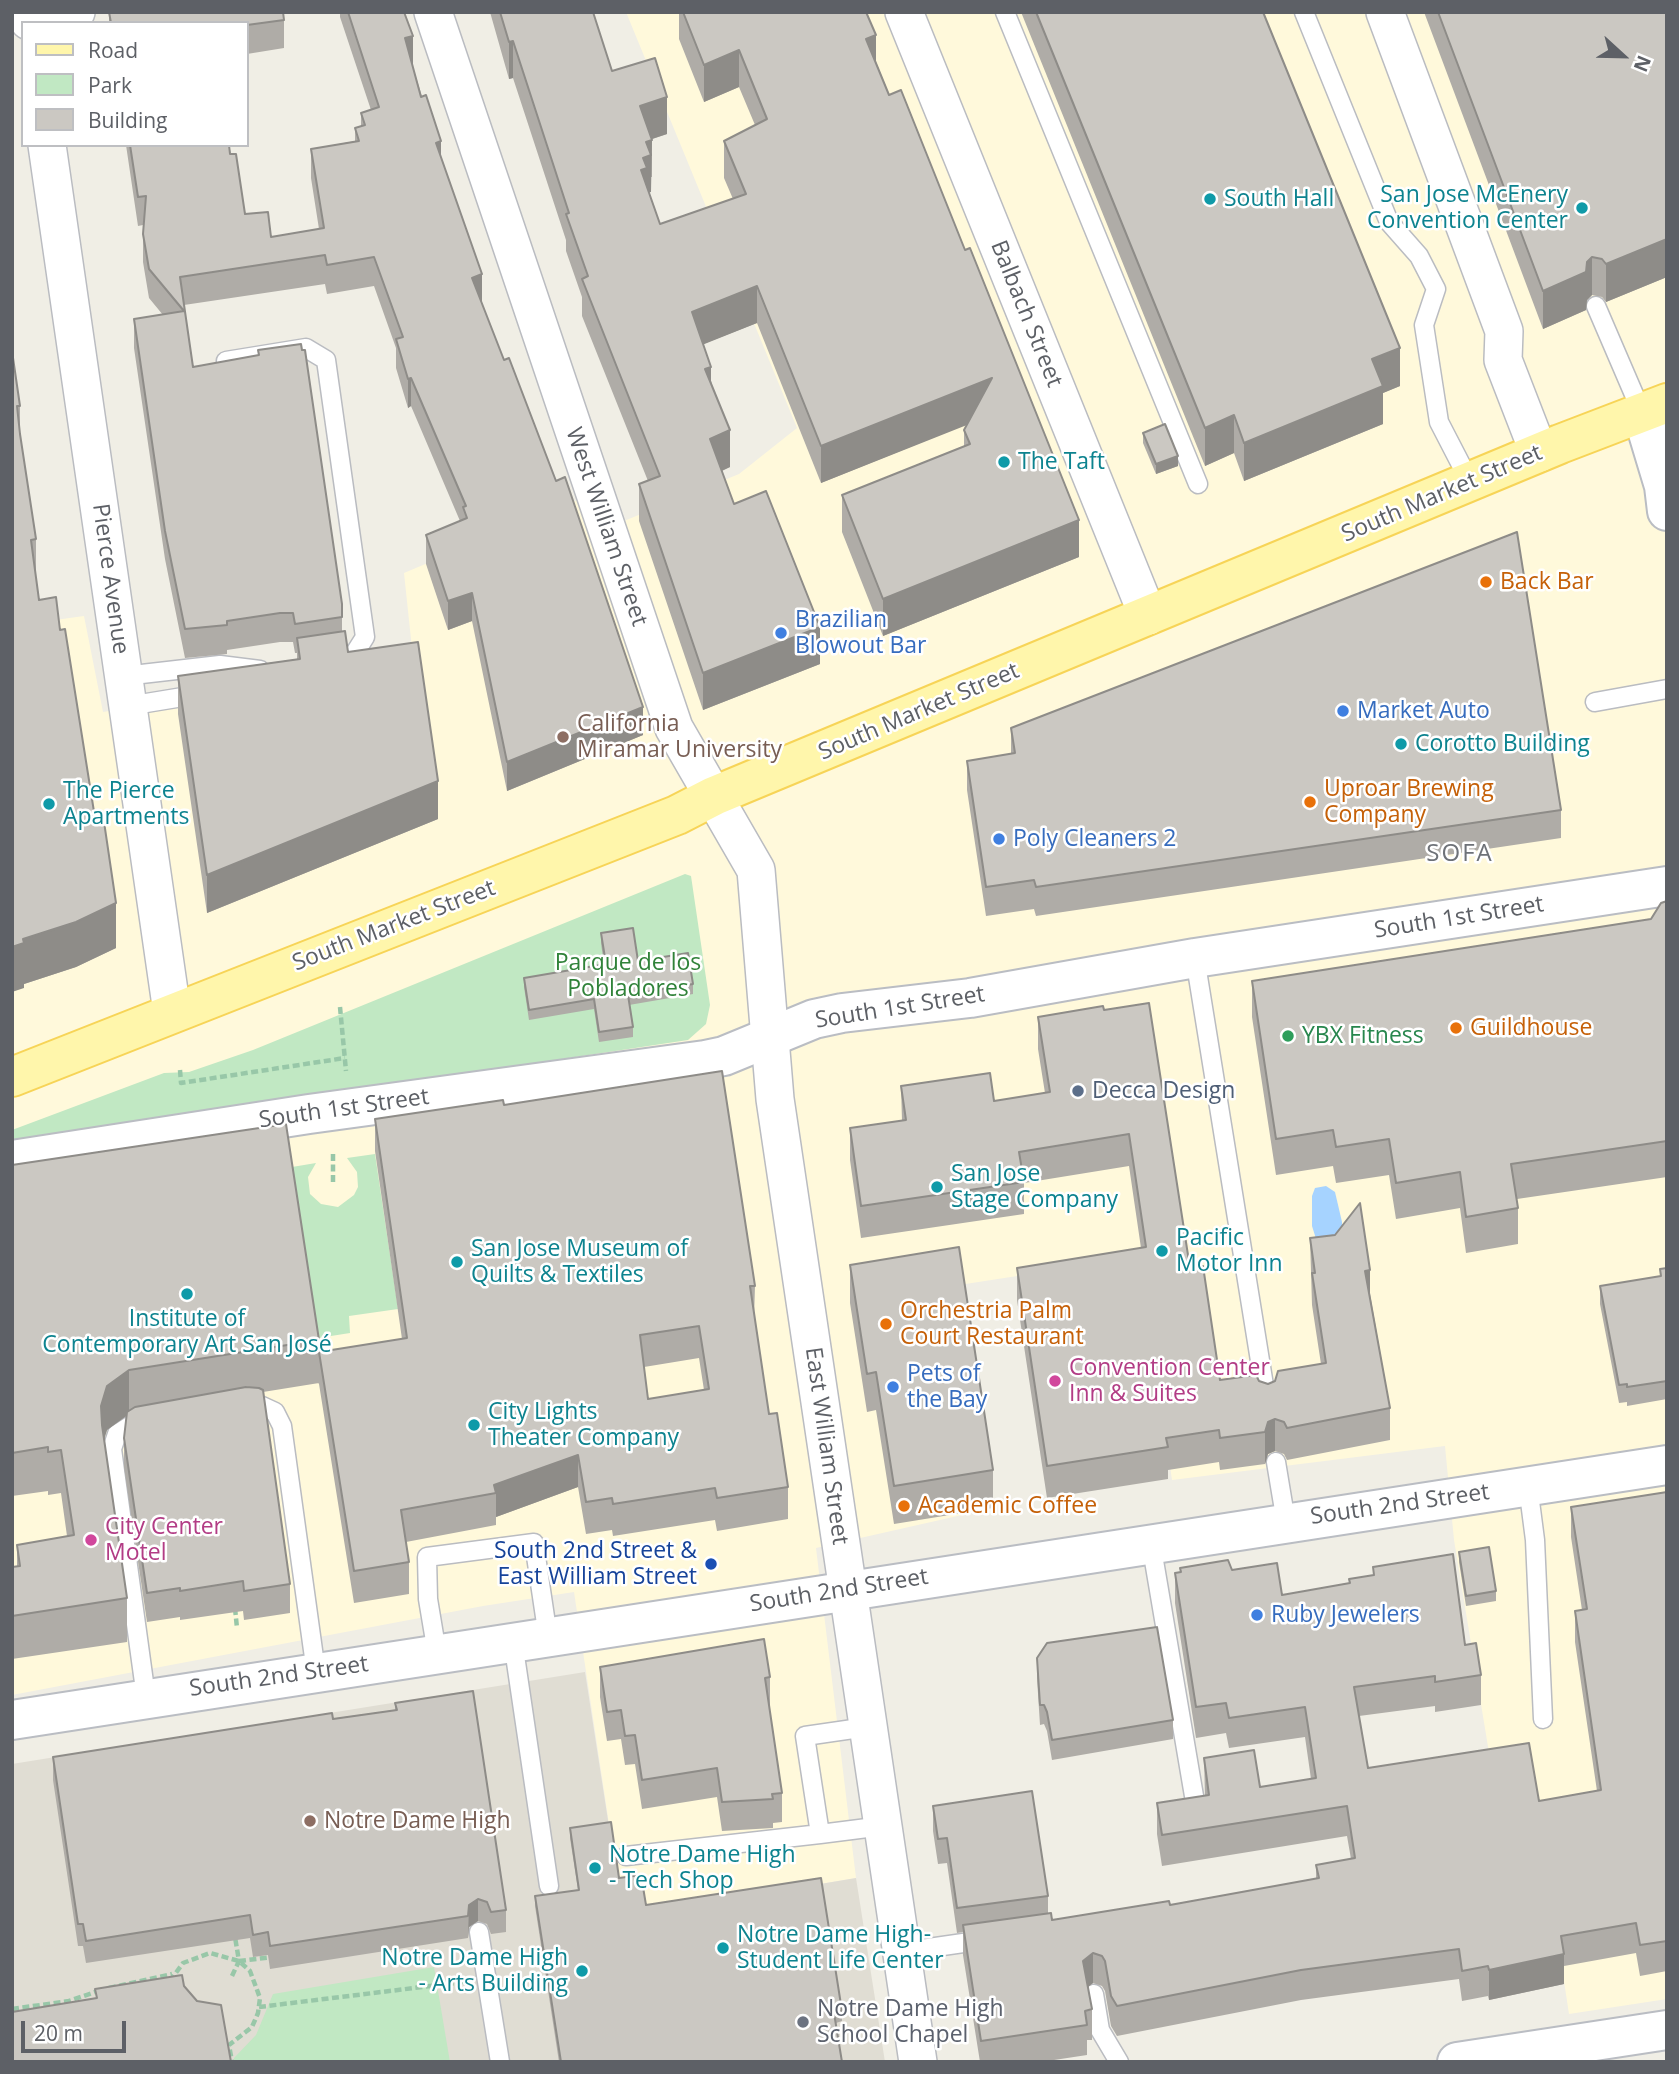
<!DOCTYPE html>
<meta charset="utf-8">
<style>
body{margin:0}
#map{position:relative;width:1679px;height:2074px;overflow:hidden;background:#f0eee5;font-family:"Open Sans",sans-serif}
canvas{display:block}
.frame{position:absolute;inset:0;border:14px solid #5d6066;pointer-events:none}
.legend{position:absolute;left:21px;top:21px;width:228px;height:126px;box-sizing:border-box;background:#fff;border:2px solid #bebfc2;margin:0;padding:9px 12px;list-style:none;font-size:21px;color:#5d6066}
.legend li{display:flex;align-items:center;gap:14px;height:35px}
.legend b{width:35px;border:2px solid #bebfc2}
.north{position:absolute;left:1588px;top:21px;width:70px;height:70px;-webkit-text-stroke:5px #fff;paint-order:stroke;rotate:112deg;font-size:19px;font-weight:700;line-height:28px;text-align:center;color:#5d6066}
.north::after{content:'';display:block;margin:auto;width:24px;height:32px;background:#5d6066;clip-path:polygon(50% 0,100% 100%,50% 72%,0 100%)}
.scale{position:absolute;left:21px;top:2021px;width:105px;height:32px;box-sizing:border-box;border:4px solid #5d6066;border-top:0;padding-left:9px;font-size:21px;line-height:24px;white-space:nowrap;color:#5d6066;-webkit-text-stroke:5px #fff;paint-order:stroke}
</style>
<div id="map">
<canvas width="1679" height="2074"></canvas>
<div class="frame"></div>
<ul class="legend">
<li><b style="height:9px;background:#fff6ab"></b>Road</li>
<li><b style="height:19px;background:#c1e8c3"></b>Park</li>
<li><b style="height:19px;background:#cbc8c2"></b>Building</li>
</ul>
<div class="north">N</div>
<div class="scale">20 m</div>
</div>
<script>
const ctx = document.querySelector('canvas').getContext('2d');
ctx.lineJoin = 'round';
function paint(path, color) { ctx.fillStyle = color; ctx.fill(path, 'evenodd'); }
const poly = rows => new Path2D(rows.map(r => 'M' + r).join(''));
function stroke(path, color, width, dash) { ctx.strokeStyle = color; ctx.lineWidth = width; ctx.lineCap = dash ? 'butt' : 'round'; ctx.setLineDash(dash || []); ctx.stroke(path); }
function write(font, color, halo, rows, align = 'center') {
  ctx.font = font + ' "Open Sans",sans-serif'; ctx.lineWidth = 5; ctx.setLineDash([]); ctx.textBaseline = 'middle'; ctx.strokeStyle = halo; ctx.fillStyle = color; for (const [text, x, y, turn = 0] of rows) {
    ctx.save(); ctx.translate(x, y); ctx.rotate((+turn || 0) * Math.PI / 180); ctx.textAlign = isNaN(turn) ? turn : align; if (halo) ctx.strokeText(text, 0, 0); ctx.fillText(text, 0, 0); ctx.restore();
  }
}
const commercial = poly([
 [626,12,1667,12,1667,1999,1569,2014,1532,1772,1493,1777,1454,1540,1445,1446,1172,1480,1140,1257,959,1285,993,1508,816,1548,856,1878,623,1917,574,1592,483,1606,12,1695,12,626,84,616,103,712,413,658,404,573,584,497,597,532,739,474,797,428]
]);
const education = poly([
 [585,1672,623,1917,856,1878,885,2062,12,2062,12,1764]
]);
const green = poly([
 [685,874,691,876,710,1005,706,1024,688,1040,12,1142,12,1130,164,1073,189,1072,253,1050],
 [375,1154,398,1309,349,1316,350,1333,312,1339,286,1168,316,1163,308,1177,310,1194,321,1204,338,1207,354,1195,358,1187,357,1172,347,1158],
 [434,1967,450,2062,234,2062,234,2058,256,2035,273,1994]
]);
const water = poly([
 [1326,1186,1335,1192,1342,1222,1342,1249,1321,1255,1312,1226,1312,1196,1315,1188]
]);
const path = poly([
 [340,1007,346,1071],
 [180,1070,181,1083,345,1058],
 [333,1182,333,1151],
 [235,1608,237,1628],
 [239,1961,273,1957],
 [232,1976,239,1961,235,1937],
 [170,1981,183,1963,210,1953,239,1961,250,1971,260,1998,258,2013,252,2027,229,2045,232,2062],
 [109,1988,172,1974],
 [259,2007,463,1982],
 [12,2009,69,2001,101,1990]
]);
const lane = poly([
 [1005,12,1198,484],
 [1304,12,1389,222,1419,256,1436,289,1424,325,1439,422,1470,482],
 [1596,306,1642,413],
 [226,361,306,348,326,360,365,637,353,656,336,659],
 [124,676,220,665,260,670],
 [1595,702,1667,689],
 [128,706,201,694],
 [1195,958,1267,1404],
 [243,1405,262,1406,275,1412,282,1426,316,1672],
 [1276,1462,1286,1522],
 [1528,1486,1535,1540,1543,1719],
 [1151,1543,1194,1796],
 [513,1642,549,1886],
 [437,1653,428,1599,427,1557,534,1543,548,1637],
 [146,1697,112,1449,117,1434,131,1425,147,1422],
 [867,1727,805,1736,820,1834,883,1826],
 [626,1856,820,1834],
 [479,1932,500,2062],
 [901,1952,984,1940],
 [1094,1994,1100,2030,1119,2062]
]);
const street = poly([
 [433,12,674,728,756,870,775,1099,918,2062],
 [904,12,1148,616],
 [1385,12,1504,331,1503,360,1539,453],
 [29,21,76,12],
 [47,145,172,1012]
]);
const secondary = poly([
 [1642,413,1664,486,1667,511],
 [12,1160,309,1114,705,1060,724,1056,814,1019,842,1013,970,998,1195,958,1667,886],
 [12,1720,1667,1465],
 [1457,2062,1667,2030]
]);
const primary = poly([
 [12,1077,677,815,714,796,1560,444,1667,403]
]);
const wall = poly([
 [109,12,283,12,284,20,284,48,247,54,247,23,109,23],
 [340,12,404,12,412,64,441,158,482,303,643,735,507,791,472,621,448,630,426,564,426,535,460,521,411,406,408,408,396,368,396,348,374,286,327,294,325,284,184,305,193,367,258,355,258,350,342,604,342,631,348,652,438,819,207,913,178,714,178,676,297,659,297,653,295,653,293,642,280,642,227,650,227,654,185,658,165,559,134,348,134,319,163,315,149,298,143,262,143,225,138,226,126,145,229,145,245,214,271,237,319,229,311,178,311,149,355,141,355,128,361,126,361,113,371,110,340,17],
 [490,12,593,12,612,71,667,134,652,139,652,177,651,177,651,192,649,192,660,224,733,199,724,178,724,141,755,125,739,87,704,102,679,39,679,12,866,12,876,62,1079,557,883,636,842,532,842,495,964,446,964,430,967,424,821,483,757,323,703,344,730,467,722,471,734,504,820,664,703,710,639,521,639,484,648,481,582,316,582,297,566,251,566,240,513,78,509,79],
 [1021,12,1263,12,1400,386,1383,393,1383,424,1244,481,1234,453,1205,466],
 [1424,12,1667,12,1667,277,1606,302,1602,297,1592,295,1587,300,1586,310,1543,329],
 [12,351,20,406,20,436,36,539,36,576,39,600,60,630,95,818,116,948,76,967,24,984,24,988],
 [1143,433,1178,466,1156,474,1143,443],
 [1011,728,1561,810,1561,838,1036,916,1034,909,986,916,967,790,967,761,1011,754],
 [1667,901,1667,1177,1517,1199,1518,1208,1518,1244,1466,1253,1460,1208,1396,1219,1389,1175,1336,1183,1333,1166,1276,1175,1252,1017,1252,981,1651,919],
 [601,933,638,961,693,984,693,994,629,1005,633,1027,633,1037,599,1042,594,1009,529,1020,524,987,524,978,604,965,601,943],
 [1104,1010,1190,1268,1220,1380,1259,1381,1268,1384,1321,1364,1312,1305,1310,1238,1370,1294,1390,1408,1390,1440,1287,1460,1284,1454,1275,1451,1268,1454,1265,1464,1220,1470,1219,1462,1168,1470,1168,1479,1047,1498,1017,1300,1017,1268,1141,1248,1129,1166,1024,1183,1024,1214,861,1238,850,1160,850,1128,902,1121,901,1086,994,1101,1045,1093,1038,1049,1038,1017],
 [504,1105,755,1286,754,1318,769,1414,788,1487,788,1519,717,1531,715,1520,613,1536,612,1530,586,1534,578,1487,496,1517,496,1525,406,1542,409,1562,409,1594,354,1603,319,1384,319,1352,402,1339,375,1151,375,1119],
 [699,1358,704,1390,648,1399,644,1367],
 [12,1165,319,1340,319,1383,263,1392,290,1584,290,1613,244,1620,243,1611,180,1620,180,1617,147,1622,124,1467,124,1438,126,1416,107,1430,104,1439,127,1598,127,1642,12,1659,12,1567,17,1566,17,1545,67,1536,61,1493,48,1495,48,1491,12,1496],
 [850,1265,993,1470,993,1508,894,1524,876,1410,867,1412,850,1303],
 [1667,1268,1667,1399,1627,1406,1627,1402,1619,1403,1600,1304,1600,1286,1660,1277,1660,1269],
 [1667,1492,1667,1971,1640,1976,1636,1953,1564,1966,1564,1984,1489,2000,1488,1996,1462,2001,1459,1979,1301,2000,1117,2036,1111,2026,1105,1991,1102,1986,1093,1983,1088,1987,1092,2009,1092,2040,1087,2040,1087,2055,1041,2062,980,2062,963,1955,963,1932,957,1933,947,1863,938,1864,933,1831,933,1806,1048,1896,1048,1913,1052,1920,1170,1905,1316,1879,1316,1865,1351,1859,1347,1836,1162,1866,1157,1834,1157,1803,1205,1796,1204,1758,1260,1787,1311,1779,1305,1737,1229,1748,1226,1733,1196,1738,1175,1603,1175,1573,1180,1572,1180,1568,1232,1570,1282,1595,1349,1583,1349,1579,1373,1575,1373,1567,1465,1645,1481,1675,1481,1705,1435,1712,1435,1706,1359,1716,1368,1768,1539,1801,1597,1791,1575,1642,1575,1611,1582,1610,1571,1537,1571,1507],
 [1459,1552,1496,1591,1496,1601,1466,1606,1459,1562],
 [1037,1658,1173,1720,1173,1739,1052,1760,1047,1731,1044,1724,1040,1725,1037,1678],
 [600,1667,770,1677,770,1706,769,1706,782,1793,782,1822,773,1823,773,1828,722,1831,717,1797,642,1809,635,1764,625,1765,621,1739,607,1741,600,1697],
 [395,1703,506,1910,506,1932,491,1934,487,1924,478,1921,469,1927,468,1938,270,1969,268,1955,253,1957,250,1938,86,1963,83,1946,78,1946,53,1780,53,1757,395,1710],
 [570,1828,646,1905,842,2011,842,2021,836,2023,842,2062,559,2062,535,1906,535,1896,578,1890,570,1838]
]);
const shadedWall = poly([
 [876,35,876,72,866,39],
 [413,36,413,64,405,67,405,38],
 [513,41,513,78,509,79,509,42],
 [739,50,739,87,704,102,704,65],
 [667,97,667,134,640,143,640,106],
 [652,140,651,192,647,193,641,170,646,142],
 [441,141,441,170,436,143],
 [1667,239,1667,277,1606,302,1606,264],
 [1592,257,1592,295,1587,300,1586,310,1543,329,1543,291],
 [482,274,482,303,472,307,472,278],
 [757,286,757,323,692,349,692,312],
 [1400,348,1400,386,1383,393,1383,424,1244,481,1244,443,1372,359],
 [711,367,711,404,705,369],
 [411,378,411,406,408,408,408,379],
 [992,378,992,415,821,483,821,446],
 [1234,415,1234,453,1205,466,1205,428],
 [730,430,730,467,710,476,710,439],
 [1178,456,1178,466,1156,474,1156,464],
 [1079,520,1079,557,883,636,883,599],
 [472,593,472,621,448,630,448,601],
 [820,627,820,664,703,710,703,673],
 [643,707,643,735,507,791,507,762],
 [438,781,438,819,207,913,207,875],
 [116,903,116,948,76,967,24,984,24,988,12,992,12,947,23,939],
 [1370,1270,1370,1302,1365,1271],
 [129,1370,129,1414,107,1430,101,1449,101,1406,107,1386],
 [1275,1419,1275,1451,1268,1454,1265,1464,1265,1432,1268,1422],
 [578,1455,578,1487,496,1517,496,1493,494,1485],
 [478,1899,478,1921,469,1927,468,1938,469,1905],
 [1093,1953,1093,1983,1083,1991,1083,1961],
 [1564,1954,1564,1984,1489,2000,1489,1970]
]);
const building = poly([
 [109,12,283,12,284,20,247,25,247,23,111,23,109,12],
 [348,12,404,12,413,36,405,38,421,97,426,95,441,141,436,143,482,274,472,278,504,360,509,358,556,481,565,477,643,707,507,762,472,593,448,601,426,535,467,518,463,507,466,506,411,378,408,379,396,339,403,337,374,257,327,265,325,255,180,277,193,367,259,355,258,350,301,344,302,350,305,350,342,604,342,617,295,624,293,613,280,613,227,621,227,625,185,629,165,531,134,319,184,311,149,269,143,234,146,196,138,197,130,145,229,145,230,154,236,154,245,214,268,212,271,237,324,228,311,149,359,141,355,128,365,125,361,113,379,107,348,12],
 [500,12,593,12,612,71,655,58,667,97,640,106,652,140,646,142,651,155,643,158,647,168,641,170,660,224,746,194,724,141,767,119,739,50,704,65,683,12,866,12,876,35,866,39,889,95,901,90,965,250,970,248,1079,520,883,599,842,495,970,444,964,430,992,378,821,446,757,286,692,312,711,367,705,369,730,430,710,439,734,504,766,491,820,627,703,673,639,484,660,476,582,279,588,276,566,214,569,213,513,41,509,42,500,12],
 [1036,12,1263,12,1400,348,1372,359,1383,386,1244,443,1234,415,1205,428,1036,12],
 [1438,12,1667,12,1667,239,1606,264,1602,259,1592,257,1587,262,1586,272,1543,291,1438,12],
 [12,351,20,406,17,406,20,434,36,539,31,540,39,600,56,597,60,630,65,629,95,818,103,815,116,903,76,922,23,939,24,943,12,947,12,351],
 [1165,424,1178,456,1156,464,1143,433,1165,424],
 [1517,532,1561,810,1036,887,1034,880,986,887,967,761,1015,753,1011,728,1517,532],
 [345,631,348,652,418,642,438,781,207,875,178,676,300,659,297,638,345,631],
 [1667,901,1667,1141,1511,1164,1518,1208,1466,1217,1460,1172,1396,1183,1389,1139,1336,1147,1333,1130,1276,1139,1252,981,1651,919,1661,903,1667,901],
 [633,928,638,961,688,953,693,984,628,995,633,1027,599,1032,594,999,529,1010,524,978,606,964,601,933,633,928],
 [1149,1003,1190,1268,1203,1266,1220,1380,1256,1375,1259,1381,1268,1384,1275,1381,1278,1371,1326,1363,1312,1273,1315,1273,1310,1238,1335,1235,1360,1203,1370,1270,1365,1271,1390,1408,1287,1428,1284,1422,1275,1419,1268,1422,1265,1432,1220,1438,1219,1430,1166,1438,1168,1447,1047,1466,1017,1268,1146,1247,1129,1134,1019,1152,1024,1182,861,1206,850,1128,906,1120,901,1086,990,1073,994,1101,1050,1092,1038,1017,1103,1006,1104,1010,1149,1003],
 [722,1071,755,1286,750,1286,769,1414,777,1413,788,1487,717,1498,715,1488,613,1504,612,1498,586,1502,578,1455,494,1485,496,1493,401,1510,409,1562,354,1571,319,1352,407,1338,375,1119,503,1100,504,1105,722,1071],
 [699,1326,709,1389,648,1399,640,1335,699,1326],
 [286,1124,319,1340,129,1370,107,1386,101,1406,102,1425,127,1598,12,1616,12,1567,20,1566,17,1545,74,1535,61,1450,48,1452,48,1447,12,1453,12,1165,286,1124],
 [959,1247,993,1470,894,1486,876,1372,867,1374,850,1265,959,1247],
 [1667,1268,1667,1381,1627,1387,1627,1384,1619,1385,1600,1286,1661,1276,1660,1269,1667,1268],
 [246,1387,259,1388,263,1390,290,1584,244,1591,243,1581,180,1591,180,1588,147,1593,124,1438,127,1412,135,1407,246,1387],
 [1667,1492,1667,1941,1640,1945,1636,1923,1561,1936,1564,1954,1489,1970,1488,1966,1462,1971,1459,1949,1301,1970,1117,2006,1111,1996,1105,1961,1102,1956,1093,1953,1083,1961,1092,2009,1085,2011,1087,2025,981,2041,963,1925,1051,1913,1052,1920,1169,1901,1170,1905,1319,1878,1316,1865,1355,1858,1347,1806,1162,1835,1157,1803,1209,1795,1204,1758,1254,1750,1260,1787,1316,1778,1305,1707,1229,1718,1226,1703,1196,1707,1175,1573,1181,1572,1180,1568,1228,1560,1232,1570,1277,1563,1282,1595,1350,1583,1349,1579,1374,1575,1373,1567,1453,1554,1465,1645,1476,1643,1481,1675,1435,1682,1435,1676,1354,1687,1368,1768,1529,1743,1539,1801,1601,1790,1575,1611,1587,1609,1571,1507,1667,1492],
 [1489,1547,1496,1591,1466,1596,1459,1552,1489,1547],
 [1157,1627,1173,1720,1052,1740,1047,1712,1044,1705,1040,1705,1037,1658,1047,1643,1157,1627],
 [764,1639,770,1677,765,1678,782,1793,772,1794,773,1799,722,1802,717,1768,642,1780,635,1735,625,1736,621,1710,607,1712,600,1667,764,1639],
 [473,1691,506,1910,491,1912,487,1902,478,1899,469,1905,468,1916,270,1946,268,1932,253,1935,250,1915,86,1941,83,1924,78,1924,53,1757,332,1713,333,1719,397,1710,395,1703,473,1691],
 [1032,1791,1048,1896,957,1908,947,1838,938,1839,933,1806,1032,1791],
 [611,1822,619,1878,641,1875,646,1905,821,1878,842,2011,834,2013,842,2062,561,2062,535,1896,579,1890,570,1828,611,1822],
 [182,1975,184,1986,197,2001,221,2005,231,2062,12,2062,12,2012,97,1998,95,1989,182,1975]
]);
const markers = [
 [1210,199,7,"#0f9aa8"],
 [1582,208,7,"#0f9aa8"],
 [1004,462,7,"#0f9aa8"],
 [1486,582,7,"#e8710a"],
 [781,633,7,"#3f7fe0"],
 [1343,711,7,"#3f7fe0"],
 [563,737,7,"#8d6e63"],
 [1401,744,7,"#0f9aa8"],
 [1310,802,7,"#e8710a"],
 [49,804,7,"#0f9aa8"],
 [999,839,7,"#3f7fe0"],
 [1456,1028,7,"#e8710a"],
 [1288,1036,7,"#2e9e5b"],
 [1078,1091,7,"#5c6f8a"],
 [937,1187,7,"#0f9aa8"],
 [1162,1251,7,"#0f9aa8"],
 [457,1262,7,"#0f9aa8"],
 [187,1294,7,"#0f9aa8"],
 [886,1324,7,"#e8710a"],
 [1055,1381,7,"#d1479c"],
 [893,1387,7,"#3f7fe0"],
 [474,1425,7,"#0f9aa8"],
 [904,1506,7,"#e8710a"],
 [91,1540,7,"#d1479c"],
 [711,1564,7,"#1a4fb4"],
 [1257,1615,7,"#3f7fe0"],
 [310,1821,7,"#8d6e63"],
 [595,1868,7,"#0f9aa8"],
 [723,1948,7,"#0f9aa8"],
 [582,1971,7,"#0f9aa8"],
 [803,2022,7,"#6b7280"]
];
const cultureNames = [
 ["San Jose McEnery",1568,195,"right"],
 ["Convention Center",1568,221,"right"],
 ["South Hall",1224,199],
 ["The Taft",1018,462],
 ["Corotto Building",1415,744],
 ["The Pierce",63,791],
 ["Apartments",63,817],
 ["San Jose",951,1174],
 ["Stage Company",951,1200],
 ["Pacific",1176,1238],
 ["Motor Inn",1176,1264],
 ["San Jose Museum of",471,1249],
 ["Quilts & Textiles",471,1275],
 ["Institute of",187,1319,"center"],
 ["Contemporary Art San José",187,1345,"center"],
 ["City Lights",488,1412],
 ["Theater Company",488,1438],
 ["Notre Dame High",609,1855],
 ["- Tech Shop",609,1881],
 ["Notre Dame High-",737,1935],
 ["Student Life Center",737,1961],
 ["Notre Dame High",568,1958,"right"],
 ["- Arts Building",568,1984,"right"]
];
const streetNames = [
 ["Balbach Street",1026,314,68],
 ["South Market Street",1442,494,-23],
 ["West William Street",606,527,71],
 ["Pierce Avenue",110,579,82],
 ["South Market Street",919,712,-23],
 ["South 1st Street",1459,918,-9],
 ["South Market Street",394,926,-21],
 ["South 1st Street",900,1008,-9],
 ["South 1st Street",344,1109,-8],
 ["East William Street",826,1446,82],
 ["South 2nd Street",1400,1505,-8],
 ["South 2nd Street",839,1591,-9],
 ["South 2nd Street",279,1677,-8]
];
const foodNames = [
 ["Back Bar",1500,582],
 ["Uproar Brewing",1324,789],
 ["Company",1324,815],
 ["Guildhouse",1470,1028],
 ["Orchestria Palm",900,1311],
 ["Court Restaurant",900,1337],
 ["Academic Coffee",918,1506]
];
const shopNames = [
 ["Brazilian",795,620],
 ["Blowout Bar",795,646],
 ["Market Auto",1357,711],
 ["Poly Cleaners 2",1013,839],
 ["Pets of",907,1374],
 ["the Bay",907,1400],
 ["Ruby Jewelers",1271,1615]
];
const educationNames = [
 ["California",577,724],
 ["Miramar University",577,750],
 ["Notre Dame High",324,1821]
];
const parkNames = [
 ["Parque de los",628,963],
 ["Pobladores",628,989]
];
const leisureNames = [
 ["YBX Fitness",1302,1036]
];
const serviceNames = [
 ["Decca Design",1092,1091]
];
const hotelNames = [
 ["Convention Center",1069,1368],
 ["Inn & Suites",1069,1394],
 ["City Center",105,1527],
 ["Motel",105,1553]
];
const transitNames = [
 ["South 2nd Street &",697,1551],
 ["East William Street",697,1577]
];
const worshipNames = [
 ["Notre Dame High",817,2009],
 ["School Chapel",817,2035]
];
const neighbourhoodNames = [
 ["SOFA",1460,854]
];
paint(commercial, '#fff9db');
paint(education, '#e0ddd3');
paint(green, '#c1e8c3');
paint(water, '#a6d3ff');
stroke(lane, '#babcc1', 21);
stroke(street, '#babcc1', 40);
stroke(secondary, '#babdc3', 42);
stroke(primary, '#f7d457', 42);
stroke(path, '#98c7a8', 4.5, [7, 3.5]);
stroke(lane, '#fff', 18);
stroke(street, '#fff', 37);
stroke(secondary, '#fff', 38);
stroke(primary, '#fff6ab', 38);
paint(wall, '#afaca7');
paint(shadedWall, '#8e8c88');
paint(building, '#cbc8c2');
stroke(building, '#8e8c88', 2);
for (const [x, y, r, color] of markers) { const dot = new Path2D(); dot.arc(x, y, r, 0, 2 * Math.PI); ctx.fillStyle = color; ctx.fill(dot); stroke(dot, '#fff', 2.5); }
write('23px', '#0d838f', '#fff', cultureNames, 'left');
write('23px', '#5d6066', '#fff', streetNames);
write('23px', '#c56008', '#fff', foodNames, 'left');
write('23px', '#366cbe', '#fff', shopNames, 'left');
write('23px', '#785e54', '#fff', educationNames, 'left');
write('23px', '#308239', '#fff', parkNames);
write('23px', '#27864d', '#fff', leisureNames, 'left');
write('23px', '#4e5e75', '#fff', serviceNames, 'left');
write('23px', '#b23c85', '#fff', hotelNames, 'left');
write('23px', '#164399', '#fff', transitNames, 'right');
write('23px', '#5b616d', '#fff', worshipNames, 'left');
ctx.letterSpacing = '2px';
write('24px', '#6e7278', '#fff', neighbourhoodNames);
ctx.letterSpacing = '0px';
</script>
